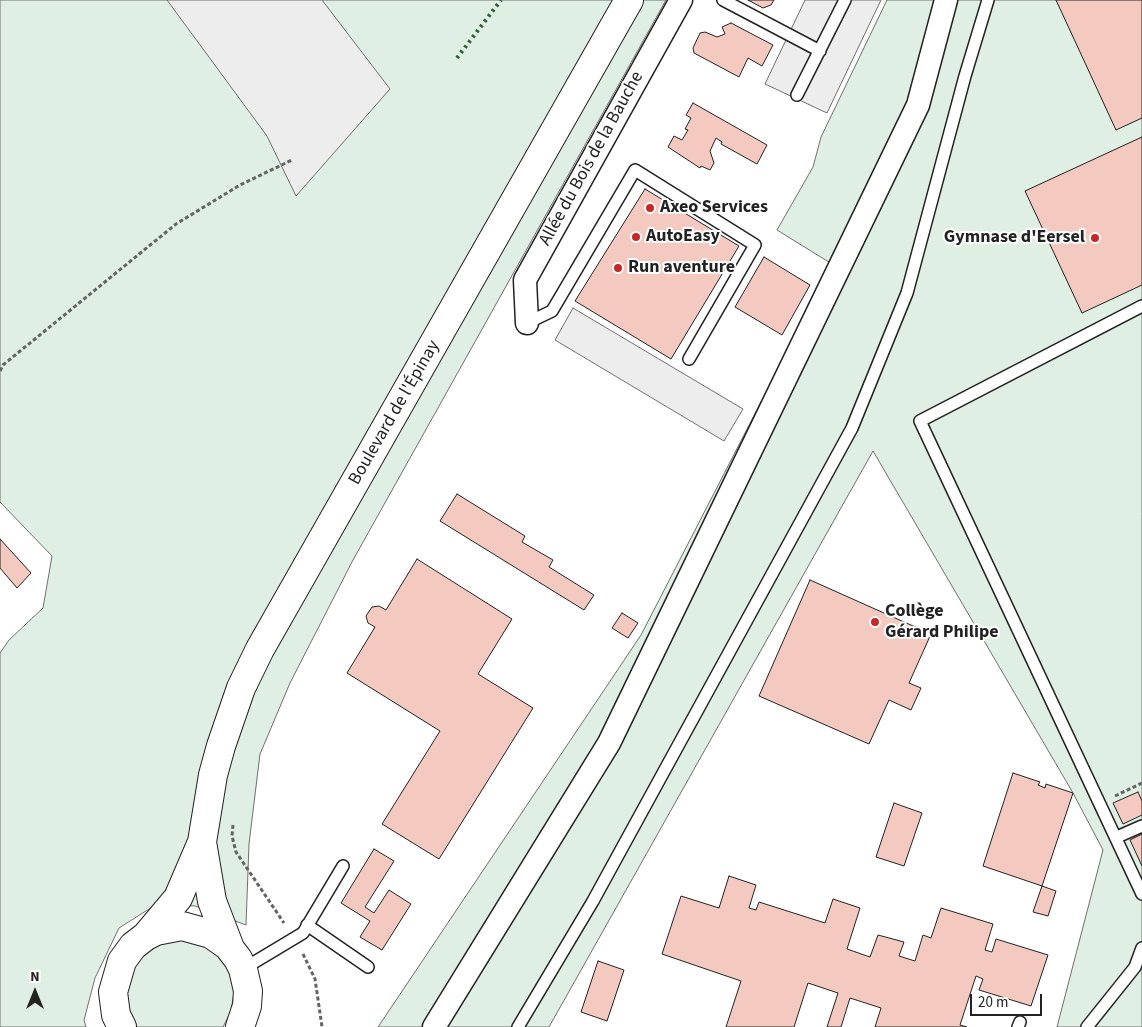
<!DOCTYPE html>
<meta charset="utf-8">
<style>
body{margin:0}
#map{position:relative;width:1142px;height:1027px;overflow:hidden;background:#fff;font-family:"Source Sans 3",sans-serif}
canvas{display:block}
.north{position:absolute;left:10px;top:967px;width:50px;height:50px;-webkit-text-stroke:4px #fff;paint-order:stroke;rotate:0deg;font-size:14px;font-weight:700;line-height:20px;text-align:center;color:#222}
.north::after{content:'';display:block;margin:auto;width:18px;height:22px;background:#222;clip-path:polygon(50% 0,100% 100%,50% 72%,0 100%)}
.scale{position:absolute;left:970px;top:994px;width:72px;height:22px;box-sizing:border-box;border:2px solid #222;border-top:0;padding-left:6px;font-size:15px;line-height:18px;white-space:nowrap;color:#222;-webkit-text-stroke:4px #fff;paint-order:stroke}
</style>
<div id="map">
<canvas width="1142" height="1027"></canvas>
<div class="north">N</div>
<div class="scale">20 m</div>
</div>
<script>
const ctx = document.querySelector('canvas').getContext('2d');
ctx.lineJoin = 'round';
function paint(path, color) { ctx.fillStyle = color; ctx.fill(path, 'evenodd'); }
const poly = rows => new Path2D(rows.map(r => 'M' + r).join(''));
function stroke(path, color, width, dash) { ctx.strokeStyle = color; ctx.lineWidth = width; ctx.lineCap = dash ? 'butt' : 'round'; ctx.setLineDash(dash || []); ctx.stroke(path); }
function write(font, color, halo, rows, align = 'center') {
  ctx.font = font + ' "Source Sans 3",sans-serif'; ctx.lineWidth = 4; ctx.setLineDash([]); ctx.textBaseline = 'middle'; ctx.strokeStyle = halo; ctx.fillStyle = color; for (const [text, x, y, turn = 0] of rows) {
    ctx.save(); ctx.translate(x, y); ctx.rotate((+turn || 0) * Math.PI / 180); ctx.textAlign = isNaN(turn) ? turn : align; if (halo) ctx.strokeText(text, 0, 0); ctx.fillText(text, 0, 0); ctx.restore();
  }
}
const green = poly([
 [0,0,666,0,353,560,290,683,260,754,249,844,246,925,195,906,157,904,119,928,95,978,84,1020,86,1027,0,1027,0,653,9,640,43,608,52,556,0,502,0,0],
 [887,0,1142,0,1142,1027,1057,1027,1103,850,1073,793,873,451,549,1027,378,1027,641,635,832,264,777,230,813,167,821,137,887,0],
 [169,939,188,939,207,945,223,957,232,972,234,992,231,1011,223,1027,137,1027,130,1015,125,996,128,976,148,947,169,939]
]);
const parking = poly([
 [167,0,322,0,390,89,296,196,267,136,167,0],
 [805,0,881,0,827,113,765,84,805,0],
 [573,308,743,409,724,441,555,340,573,308]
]);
const building = poly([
 [748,0,774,0,771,5,763,8,748,0],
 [1056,0,1142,0,1142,118,1116,130,1056,0],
 [731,23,773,45,762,66,748,58,739,77,694,53,693,48,700,33,705,32,717,37,725,34,722,27,731,23],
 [693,103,767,145,757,164,721,144,722,142,716,138,710,151,714,163,710,170,701,166,700,168,668,147,674,136,682,140,688,130,685,129,691,118,686,115,693,103],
 [1142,137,1142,285,1082,313,1025,191,1142,137],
 [645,189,739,246,671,359,575,301,645,189],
 [764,257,810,285,782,335,735,307,764,257],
 [457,494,525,536,522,542,553,560,549,567,594,595,584,610,440,521,457,494],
 [0,539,31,573,17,588,0,568,0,539],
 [417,559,512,619,478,674,533,708,439,859,382,824,440,731,347,673,375,627,368,623,366,616,372,607,379,606,386,610,417,559],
 [810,580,931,634,909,683,921,688,911,710,889,700,869,744,759,696,810,580],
 [622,613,638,623,628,638,612,628,622,613],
 [1013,773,1040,782,1038,785,1045,788,1046,784,1073,793,1042,886,983,866,1013,773],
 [1138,792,1142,801,1142,815,1123,824,1113,803,1138,792],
 [894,803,922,813,904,866,876,857,894,803],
 [1142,834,1142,866,1130,840,1142,834],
 [374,849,394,861,365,907,374,913,389,890,411,904,382,950,360,937,370,921,341,903,374,849],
 [729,876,756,885,749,908,756,910,759,902,825,923,833,899,860,908,847,949,870,957,878,935,904,942,899,956,915,961,923,935,931,938,941,908,993,924,985,950,992,952,996,939,1048,955,1031,1006,979,990,983,979,976,976,960,1025,967,1027,875,1027,881,1008,850,998,841,1027,827,1027,838,993,808,983,794,1027,726,1027,741,981,662,954,681,896,719,908,729,876],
 [1042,886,1056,891,1048,916,1033,912,1042,886],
 [598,961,624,970,607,1021,581,1012,598,961]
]);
const path = poly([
 [0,371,3,365,176,224,240,185,292,160],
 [1115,796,1142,783],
 [233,825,232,836,236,852,284,923],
 [303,954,315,979,322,1027]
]);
const service = poly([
 [723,0,820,51],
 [797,95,845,0],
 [1142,306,920,421,1142,894],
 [527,323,552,311,635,170,755,245,689,359],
 [1117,837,1142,826],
 [307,925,368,967],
 [243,969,303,933,343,866],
 [518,1027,593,901,852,428,907,293,965,76,988,0],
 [1018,1027,1020,1022],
 [1087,1027,1135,967,1142,948]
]);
const minor = poly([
 [527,323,525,280,681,0],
 [434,1027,609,743,918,105,946,0]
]);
const tertiary = poly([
 [202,842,212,901,230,948],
 [146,936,178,898,202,842,213,775,221,746,241,688,260,649,629,0],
 [122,1027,116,1015,113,992,122,961,133,946,146,936,156,931,182,926,211,934,228,946,238,959,243,969,248,991,247,1006,240,1027]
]);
const hedge = poly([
 [457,58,501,0]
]);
const markers = [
 [650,208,5,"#c62828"],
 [636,237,5,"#c62828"],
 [1095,238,5,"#c62828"],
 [618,268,5,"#c62828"],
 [875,622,5,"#c62828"]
];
const streetNames = [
 ["Allée du Bois de la Bauche",592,159,-61],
 ["Boulevard de l'Épinay",395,413,-60]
];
const poiNames = [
 ["Axeo Services",660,208],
 ["AutoEasy",646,237],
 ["Gymnase d'Eersel",1085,238,"right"],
 ["Run aventure",628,268],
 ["Collège",885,612],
 ["Gérard Philipe",885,633]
];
paint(green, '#e0efe3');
stroke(green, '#6f6f6f', 1);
paint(parking, '#ededed');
stroke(parking, '#6f6f6f', 1);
paint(building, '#f3c9c0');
stroke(building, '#222', 1);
stroke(service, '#222', 14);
stroke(minor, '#222', 25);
stroke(tertiary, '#222', 30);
stroke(path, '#646464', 3, [4, 2.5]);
stroke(service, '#fff', 11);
stroke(minor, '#fff', 22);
stroke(tertiary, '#fff', 28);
stroke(hedge, '#2f5e38', 4, [2.5, 4]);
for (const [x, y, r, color] of markers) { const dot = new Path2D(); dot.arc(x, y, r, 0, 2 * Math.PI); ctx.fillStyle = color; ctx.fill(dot); stroke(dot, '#fff', 2); }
write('18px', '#222', '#fff', streetNames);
write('bold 18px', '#222', '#fff', poiNames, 'left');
</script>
